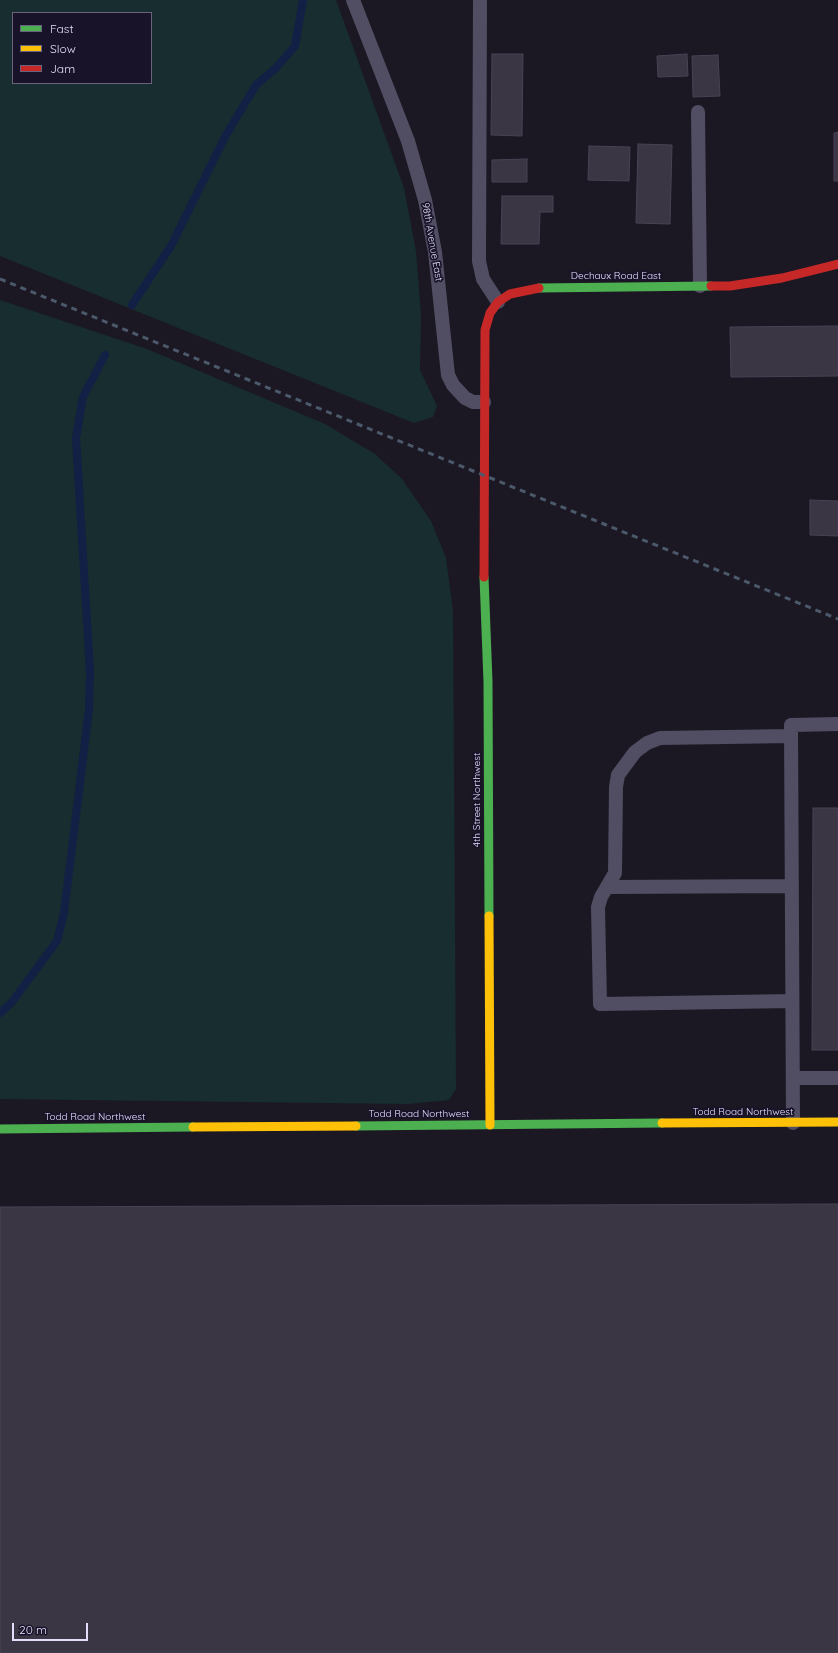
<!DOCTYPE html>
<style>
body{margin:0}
#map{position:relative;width:838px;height:1653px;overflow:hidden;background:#1b1823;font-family:Quicksand,sans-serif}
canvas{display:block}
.legend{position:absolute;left:12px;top:12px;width:140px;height:72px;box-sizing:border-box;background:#181328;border:1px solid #69647d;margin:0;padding:5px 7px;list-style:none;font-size:12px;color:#e3ddfc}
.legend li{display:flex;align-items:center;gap:8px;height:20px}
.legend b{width:20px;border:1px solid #69647d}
.scale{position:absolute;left:12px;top:1623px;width:76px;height:18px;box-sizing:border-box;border:2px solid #e3ddfc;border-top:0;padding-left:5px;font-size:12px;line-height:14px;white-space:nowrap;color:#e3ddfc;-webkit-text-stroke:3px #181328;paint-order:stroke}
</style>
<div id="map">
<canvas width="838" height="1653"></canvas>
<ul class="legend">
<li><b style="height:5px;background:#4caf50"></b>Fast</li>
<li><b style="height:5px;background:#ffc107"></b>Slow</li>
<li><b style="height:5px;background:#c62828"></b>Jam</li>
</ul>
<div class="scale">20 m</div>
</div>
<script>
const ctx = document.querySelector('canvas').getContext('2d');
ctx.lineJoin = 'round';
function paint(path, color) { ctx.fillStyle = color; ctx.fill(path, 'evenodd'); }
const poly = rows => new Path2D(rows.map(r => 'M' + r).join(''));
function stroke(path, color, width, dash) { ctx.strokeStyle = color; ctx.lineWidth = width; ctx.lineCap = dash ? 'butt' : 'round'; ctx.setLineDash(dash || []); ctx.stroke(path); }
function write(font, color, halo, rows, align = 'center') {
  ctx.font = font + ' Quicksand,sans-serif'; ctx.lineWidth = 3.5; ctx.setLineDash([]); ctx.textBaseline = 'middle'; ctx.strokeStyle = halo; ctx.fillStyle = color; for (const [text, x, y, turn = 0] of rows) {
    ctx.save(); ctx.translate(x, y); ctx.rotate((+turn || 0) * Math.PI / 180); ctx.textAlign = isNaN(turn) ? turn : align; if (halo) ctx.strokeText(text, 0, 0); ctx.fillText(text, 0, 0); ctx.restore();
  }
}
const green = poly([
 [0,0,336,0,404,188,416,251,421,315,420,370,437,406,433,417,414,423,0,256],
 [13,13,151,13,151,83,13,83],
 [0,300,147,349,325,424,375,454,402,479,431,521,446,558,453,611,456,1089,449,1100,408,1104,0,1099]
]);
const stream = poly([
 [132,305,171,246,226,135,256,85,276,68,295,46,303,0],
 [0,1013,12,1002,57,941,64,913,89,709,90,672,76,438,83,397,105,355]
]);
const building = poly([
 [492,54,523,54,522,136,491,135,492,54],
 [687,54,688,76,658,77,657,56,687,54],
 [718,55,720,96,693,97,692,56,718,55],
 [838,132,838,181,834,181,834,133,838,132],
 [638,144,672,145,670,224,636,223,638,144],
 [589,146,630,147,629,181,588,180,589,146],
 [527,159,527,182,492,182,492,160,527,159],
 [502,196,553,196,553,212,540,212,539,244,501,244,502,196],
 [838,326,838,376,731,377,730,327,838,326],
 [810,500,838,501,838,536,810,535,810,500],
 [813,808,838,808,838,1050,812,1050,813,808],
 [838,1204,838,1653,0,1653,0,1207,838,1204]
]);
const lane = poly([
 [353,0,408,141,425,200,435,252,448,375,453,385,465,398,473,402,484,402],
 [480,0,479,261,483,279,498,302],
 [698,112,700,286],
 [791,736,660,738,647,743,635,752,618,775,616,787,615,873,601,897,598,907,600,1004,792,1001],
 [607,887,792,886],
 [793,1078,838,1078],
 [793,1123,791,725,838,724]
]);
const fast = poly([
 [539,288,711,286],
 [484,577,488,682,489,916],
 [356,1126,662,1123],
 [0,1129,193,1127]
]);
const slow = poly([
 [489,916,490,1125],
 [662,1123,838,1122],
 [193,1127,356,1126]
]);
const jam = poly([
 [711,286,730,286,782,278,838,264],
 [484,577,485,330,490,313,498,302,510,294,539,288]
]);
const rail = poly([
 [0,279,838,619]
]);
const streetNames = [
 ["98th Avenue East",432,242,80],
 ["Dechaux Road East",616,276],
 ["4th Street Northwest",477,800,-90],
 ["Todd Road Northwest",743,1112],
 ["Todd Road Northwest",419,1114],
 ["Todd Road Northwest",95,1117]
];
paint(green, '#172d30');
stroke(stream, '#122045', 8);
paint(building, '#3a3644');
stroke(building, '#484356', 1);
stroke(lane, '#514e63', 14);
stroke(fast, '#4caf50', 9);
stroke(slow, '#ffc107', 9);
stroke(jam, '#c62828', 9);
stroke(rail, '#4b596a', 3, [6, 5]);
write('10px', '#e3ddfc', '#181328', streetNames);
</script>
